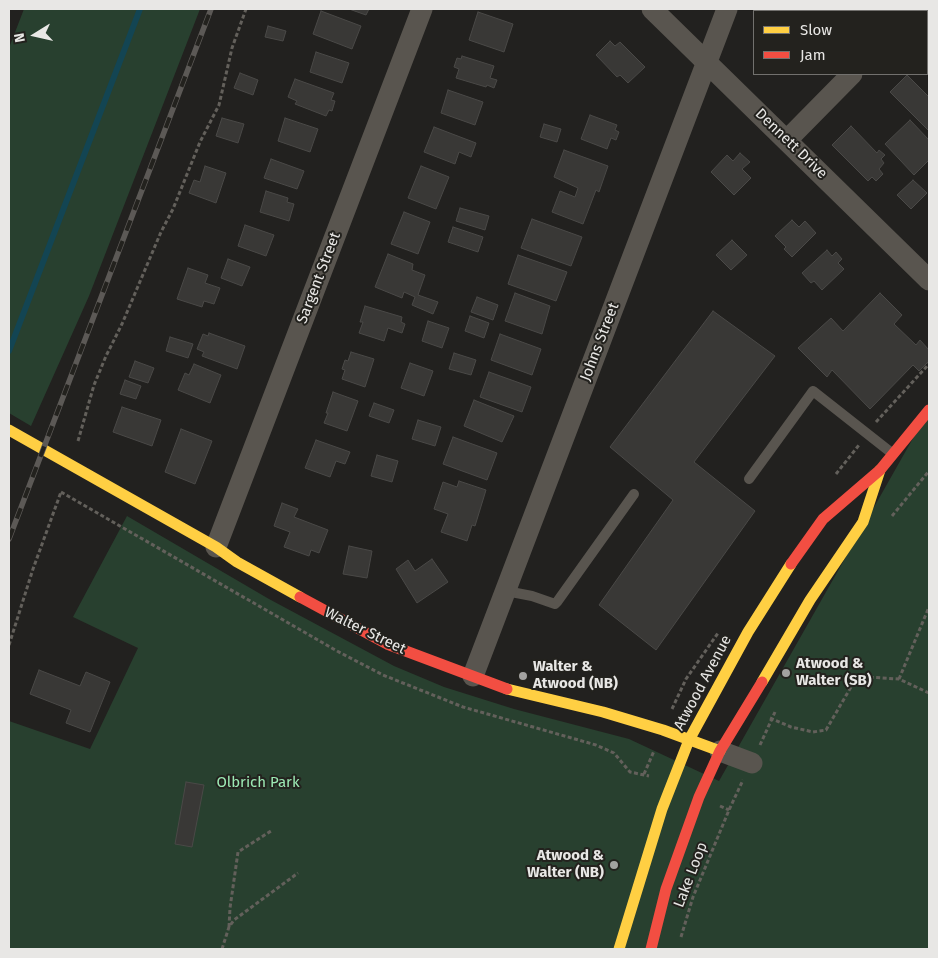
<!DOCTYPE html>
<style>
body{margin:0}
#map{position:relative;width:938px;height:958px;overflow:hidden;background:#22211f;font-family:"Fira Sans",sans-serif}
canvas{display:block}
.frame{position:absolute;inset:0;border:10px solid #e8e7e5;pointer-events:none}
.legend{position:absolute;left:753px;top:10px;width:175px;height:65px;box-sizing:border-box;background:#23221e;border:1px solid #72716e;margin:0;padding:6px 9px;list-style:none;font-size:15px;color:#e8e7e5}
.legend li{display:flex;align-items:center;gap:10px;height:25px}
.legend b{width:25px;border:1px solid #72716e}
.north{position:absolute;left:10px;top:10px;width:50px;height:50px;-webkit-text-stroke:4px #23221e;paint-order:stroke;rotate:260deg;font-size:14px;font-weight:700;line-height:20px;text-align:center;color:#e8e7e5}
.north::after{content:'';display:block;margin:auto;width:18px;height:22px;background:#e8e7e5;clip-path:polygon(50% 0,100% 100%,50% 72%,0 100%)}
</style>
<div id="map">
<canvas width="938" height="958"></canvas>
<div class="frame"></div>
<ul class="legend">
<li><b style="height:6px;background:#ffcf43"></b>Slow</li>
<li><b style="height:6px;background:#f24e42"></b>Jam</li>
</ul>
<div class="north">N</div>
</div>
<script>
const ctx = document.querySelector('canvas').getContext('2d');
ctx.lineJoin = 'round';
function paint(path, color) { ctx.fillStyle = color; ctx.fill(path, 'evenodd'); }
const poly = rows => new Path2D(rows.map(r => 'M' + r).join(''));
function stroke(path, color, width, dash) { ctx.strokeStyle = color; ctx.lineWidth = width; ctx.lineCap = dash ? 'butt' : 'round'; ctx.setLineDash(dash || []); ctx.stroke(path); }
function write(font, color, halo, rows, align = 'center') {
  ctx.font = font + ' "Fira Sans",sans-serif'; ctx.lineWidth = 4; ctx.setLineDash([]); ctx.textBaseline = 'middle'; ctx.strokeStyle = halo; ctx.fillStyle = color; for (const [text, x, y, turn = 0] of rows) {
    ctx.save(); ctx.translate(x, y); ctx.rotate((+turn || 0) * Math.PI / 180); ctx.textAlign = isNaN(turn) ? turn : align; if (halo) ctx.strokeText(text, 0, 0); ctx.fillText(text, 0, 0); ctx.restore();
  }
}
const green = poly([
 [24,9,200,9,89,296,31,426,9,413,9,48],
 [929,410,929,949,9,949,9,721,90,749,138,648,73,617,127,516,269,599,394,666,444,687,514,709,629,739,719,781]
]);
const stream = poly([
 [9,351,140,9]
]);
const building = poly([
 [349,9,369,9,366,15,349,9],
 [830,9,847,9,844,11,833,11,830,9],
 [321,11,361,26,352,49,313,34,321,11],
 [478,12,513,24,504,52,469,40,478,12],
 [268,26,286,31,283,41,265,37,268,26],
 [610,41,615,46,620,42,645,67,628,83,620,75,617,77,596,55,610,41],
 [316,52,349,63,342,83,310,72,316,52],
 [462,56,494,66,490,78,497,80,494,88,487,85,486,87,456,78,459,69,454,67,457,58,461,59,462,56],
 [240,73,258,80,253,95,234,88,240,73],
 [907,75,929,97,929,131,890,92,907,75],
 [295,79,334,93,331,100,335,101,332,111,329,110,326,116,295,104,297,101,288,97,295,79],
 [448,90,483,102,475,125,441,113,448,90],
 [590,115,617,125,615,130,619,132,616,140,611,138,607,149,581,139,590,115],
 [222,118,244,124,238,143,216,136,222,118],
 [285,118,318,129,310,152,278,141,285,118],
 [910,120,929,140,929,160,914,175,885,144,910,120],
 [544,124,561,129,557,142,540,137,544,124],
 [851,126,877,153,879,150,885,155,881,159,884,163,879,169,883,174,876,181,872,177,868,181,832,145,851,126],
 [434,127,476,143,471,157,459,152,455,164,424,152,434,127],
 [564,150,608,166,599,192,596,190,583,224,552,212,560,191,575,197,578,188,554,177,564,150],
 [740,153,750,162,742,169,751,178,734,195,711,172,727,155,733,161,740,153],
 [271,159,304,171,297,189,264,178,271,159],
 [205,166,226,173,216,203,189,193,194,180,200,182,205,166],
 [421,166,449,177,436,209,408,198,421,166],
 [913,180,927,193,911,209,897,195,913,180],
 [266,191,288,198,287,202,294,204,289,221,260,212,266,191],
 [460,208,489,216,485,230,456,221,460,208],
 [404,212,430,222,418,254,391,244,404,212],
 [532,219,582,237,571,266,521,248,532,219],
 [792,220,799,227,805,221,816,233,792,257,784,249,786,247,775,236,792,220],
 [245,225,274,235,266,256,238,246,245,225],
 [453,227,483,237,478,252,448,242,453,227],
 [732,240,747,255,731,270,716,255,732,240],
 [827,250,832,256,836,252,842,259,838,263,844,269,822,290,814,281,811,283,802,273,827,250],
 [388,254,413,264,412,270,425,275,418,295,438,302,433,314,412,305,415,297,404,292,402,298,375,287,388,254],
 [518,255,567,272,556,301,508,284,518,255],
 [228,259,250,267,242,286,221,278,228,259],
 [188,268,208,275,205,283,220,288,214,304,204,301,202,307,177,299,188,268],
 [515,293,550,306,542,334,505,321,515,293],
 [880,293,902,315,894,324,916,345,920,340,929,350,929,361,919,371,913,365,870,409,832,370,827,377,798,348,831,318,843,331,880,293],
 [477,297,498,305,493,320,471,312,477,297],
 [365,306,402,317,401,322,405,324,402,333,388,328,384,341,359,333,363,322,360,322,365,306],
 [713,311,775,356,694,462,755,511,656,650,599,605,673,500,610,447,713,311],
 [470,316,489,323,484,338,465,331,470,316],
 [428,321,449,328,442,348,422,341,428,321],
 [209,333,245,346,237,369,202,356,204,352,197,349,203,334,208,336,209,333],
 [500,334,541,349,532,375,491,360,500,334],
 [170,337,193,344,188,358,166,351,170,337],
 [351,352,374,359,365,387,342,379,345,370,342,369,345,360,348,361,351,352],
 [454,353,476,360,471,375,449,369,454,353],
 [135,361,154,368,148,383,129,377,135,361],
 [410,363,433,371,424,396,401,388,410,363],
 [194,364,221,375,210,403,178,390,185,373,189,375,194,364],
 [489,372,531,387,522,412,480,397,489,372],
 [125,380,141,386,136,399,120,394,125,380],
 [333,392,358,401,347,431,324,423,328,413,326,413,333,392],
 [474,400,514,416,502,442,464,426,474,400],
 [374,403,394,410,389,423,369,416,374,403],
 [122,407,161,420,152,446,113,432,122,407],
 [418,420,441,427,435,446,412,439,418,420],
 [181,429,212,441,195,484,165,472,181,429],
 [453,437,497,453,487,480,443,464,453,437],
 [316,440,350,452,345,464,336,461,330,477,305,468,316,440],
 [377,455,398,461,392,482,371,476,377,455],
 [459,481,486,490,475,526,472,525,467,541,441,532,448,514,434,509,443,482,457,487,459,481],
 [282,503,298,509,294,517,328,530,319,553,311,550,309,556,284,547,290,532,274,526,282,503],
 [349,546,372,551,367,578,343,574,349,546],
 [432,559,448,582,417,603,396,569,408,560,415,571,432,559],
 [39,670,80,686,86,672,110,682,90,732,66,723,71,710,30,694,39,670],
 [186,782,204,785,192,847,175,844,186,782]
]);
const path = poly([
 [876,422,929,364],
 [78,441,94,385,106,356,122,324,161,232,173,209,200,142,219,105,232,48,246,9],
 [836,474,859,445],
 [61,492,337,651,383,675,463,707,596,745,614,753,630,772,649,776],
 [892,516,929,471],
 [9,645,33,569,61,492],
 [899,679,929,607],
 [672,709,686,679,718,633],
 [770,718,791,727,813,732,826,730,851,687,866,677,899,679,929,693],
 [760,745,775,712],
 [644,774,654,751],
 [720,806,729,810],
 [229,927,230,908,238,852,271,831],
 [681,937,693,897,729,810,743,780],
 [222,949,229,927,234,920,298,873]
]);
const lane = poly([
 [749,479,813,391,893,454],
 [506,591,532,596,555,604,557,602,634,494]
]);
const street = poly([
 [652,9,929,280],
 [914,11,917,9],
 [787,140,852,74],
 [216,547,422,9],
 [473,676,727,9],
 [720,751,752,763]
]);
const slow = poly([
 [9,430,216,547,237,562,300,597],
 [762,682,810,600,863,522,880,470],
 [507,689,603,712,663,730,720,751],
 [619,949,662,809,689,740,748,632,791,564]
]);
const jam = poly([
 [791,564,823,519,880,470,929,410],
 [300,597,387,644,507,689],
 [651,949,666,889,699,797,720,751,762,682]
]);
const rail = poly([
 [9,539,211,9]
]);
const markers = [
 [786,673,5,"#a3a2a0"],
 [523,676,5,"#a3a2a0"],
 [614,865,5,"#a3a2a0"]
];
const streetNames = [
 ["Dennett Drive",791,144,44],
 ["Sargent Street",319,278,-69],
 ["Johns Street",600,342,-69],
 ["Walter Street",365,631,26],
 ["Atwood Avenue",703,683,-62],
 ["Lake Loop",691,875,-69]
];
const poiNames = [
 ["Atwood &",796,664],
 ["Walter (SB)",796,681],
 ["Walter &",533,667],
 ["Atwood (NB)",533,684],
 ["Atwood &",604,856,"right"],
 ["Walter (NB)",604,873,"right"]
];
const parkNames = [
 ["Olbrich Park",258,783]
];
paint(green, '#28402f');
stroke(stream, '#134553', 6);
paint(building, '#393836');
stroke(building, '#4a4947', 1);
stroke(path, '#63605b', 3, [4, 2.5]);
stroke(lane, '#59554f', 10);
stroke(street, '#59554f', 21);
stroke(slow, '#ffcf43', 11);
stroke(jam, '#f24e42', 11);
stroke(rail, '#5c5956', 5.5);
stroke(rail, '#23221e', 4, [11]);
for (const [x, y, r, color] of markers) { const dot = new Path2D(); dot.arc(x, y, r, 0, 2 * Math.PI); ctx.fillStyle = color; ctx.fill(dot); stroke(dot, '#23221e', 2); }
write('15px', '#e8e7e5', '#23221e', streetNames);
write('bold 15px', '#e8e7e5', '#23221e', poiNames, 'left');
write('15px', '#9ce9b4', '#23221e', parkNames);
</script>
